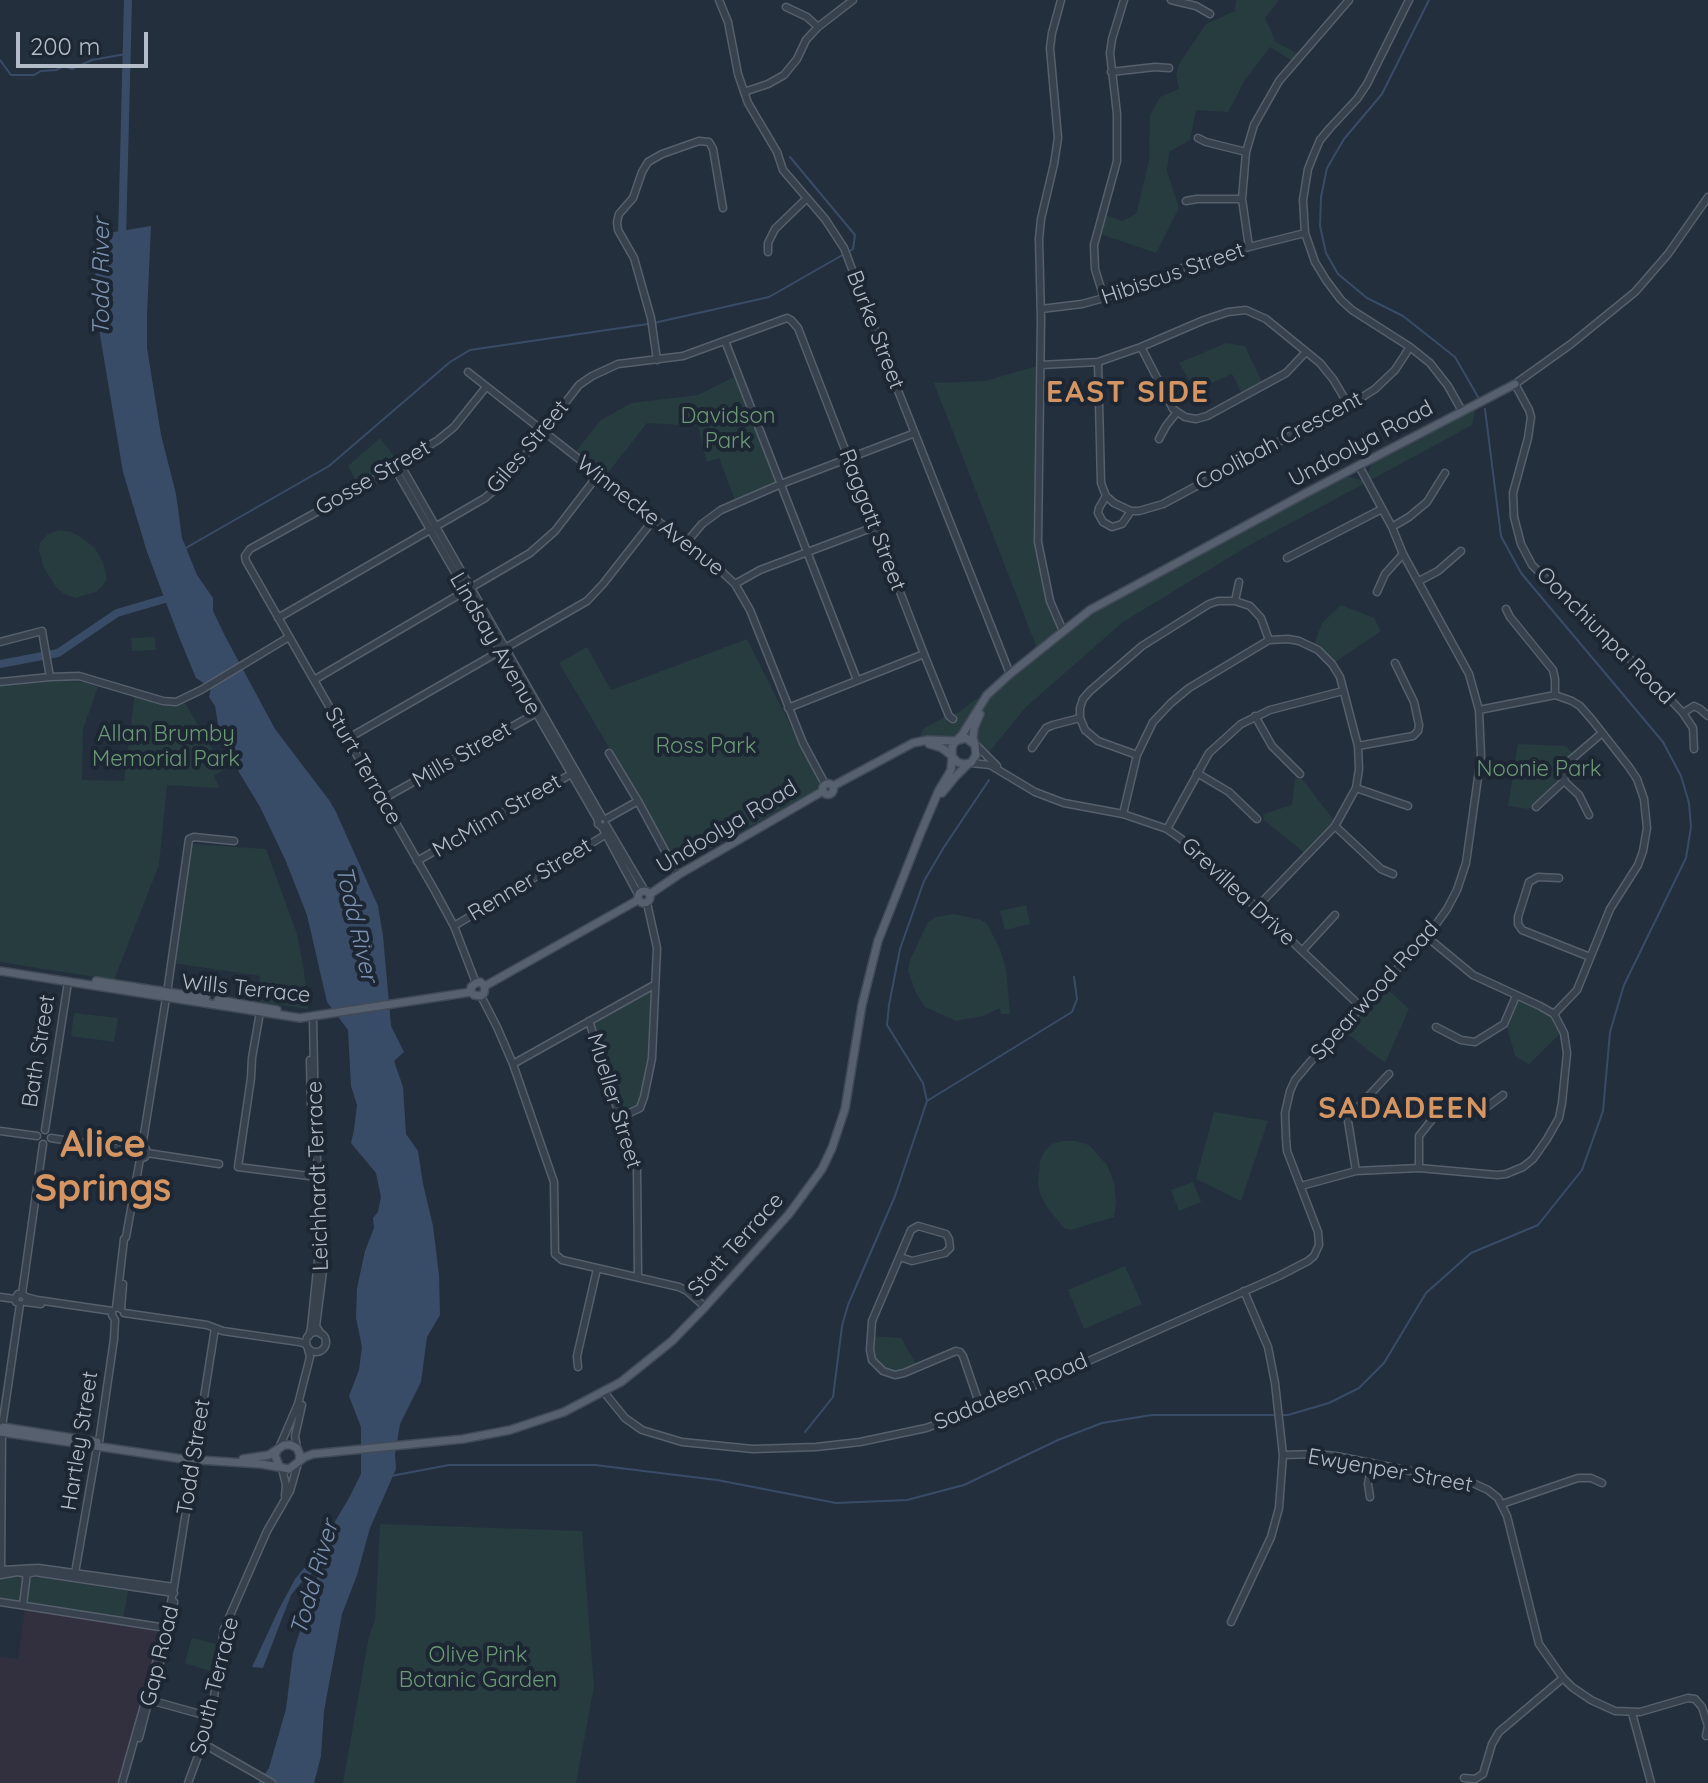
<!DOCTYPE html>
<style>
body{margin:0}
#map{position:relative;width:1708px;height:1783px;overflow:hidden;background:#242f3e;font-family:Quicksand,sans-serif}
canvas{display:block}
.scale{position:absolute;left:16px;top:32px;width:132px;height:36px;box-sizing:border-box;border:4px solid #b4bcc9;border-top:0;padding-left:10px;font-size:24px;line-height:28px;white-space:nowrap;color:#b4bcc9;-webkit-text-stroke:6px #1d2633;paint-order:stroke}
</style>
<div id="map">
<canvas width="1708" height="1783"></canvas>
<div class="scale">200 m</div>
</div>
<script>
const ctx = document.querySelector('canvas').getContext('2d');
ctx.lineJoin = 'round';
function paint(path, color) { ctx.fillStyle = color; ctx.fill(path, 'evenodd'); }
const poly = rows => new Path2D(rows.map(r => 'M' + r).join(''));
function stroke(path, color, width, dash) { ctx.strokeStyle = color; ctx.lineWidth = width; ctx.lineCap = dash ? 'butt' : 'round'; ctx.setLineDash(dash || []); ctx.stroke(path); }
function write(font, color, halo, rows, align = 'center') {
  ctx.font = font + ' Quicksand,sans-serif'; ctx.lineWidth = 8; ctx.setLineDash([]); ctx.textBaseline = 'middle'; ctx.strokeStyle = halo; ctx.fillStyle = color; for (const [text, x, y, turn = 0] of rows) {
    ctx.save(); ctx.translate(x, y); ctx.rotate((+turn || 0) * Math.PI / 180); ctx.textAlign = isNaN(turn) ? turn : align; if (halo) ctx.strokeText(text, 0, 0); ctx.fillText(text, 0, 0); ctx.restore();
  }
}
const medical = poly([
 [25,1610,162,1629,120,1783,0,1783,0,1657,18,1659]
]);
const green = poly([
 [1236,0,1279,0,1265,18,1276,42,1300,55,1294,62,1270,47,1245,80,1228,112,1196,110,1190,140,1169,152,1167,171,1179,208,1156,253,1097,233,1103,214,1122,221,1136,214,1149,161,1150,115,1160,97,1179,89,1176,75,1179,64,1206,24,1235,11],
 [1226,343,1245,346,1264,386,1244,397,1232,374,1195,390,1179,363],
 [1041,365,1038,542,1045,580,1063,631,1078,619,1342,475,1367,482,1248,546,1123,622,1026,707,985,757,974,741,980,712,988,698,1038,651,934,383,985,381],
 [738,375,781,484,736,503,719,458,707,462,698,426,647,423,603,479,573,455,601,420,631,403,698,395],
 [1477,403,1472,425,1369,481,1367,475,1374,458],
 [380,438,400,464,360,488,348,466],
 [59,530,71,532,79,536,94,547,99,555,104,565,107,579,102,587,96,592,75,598,64,594,56,587,44,568,39,551,40,543,48,534],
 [1341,605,1374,618,1381,631,1332,664,1313,647,1322,623],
 [155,637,156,650,132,651,131,638],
 [747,639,819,782,818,789,679,866,559,663,587,647,611,690],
 [61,680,83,682,98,687,83,729,82,780,124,781,135,692,163,701,183,700,225,770,214,775,219,788,167,785,159,865,114,980,0,962,0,687],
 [976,699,983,699,958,740,918,741,923,729,944,717,958,713],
 [1518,744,1566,746,1575,756,1567,763,1564,781,1536,807,1529,809,1508,806],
 [1295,779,1302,779,1336,823,1307,855,1264,820,1263,814,1292,805],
 [192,844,266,849,297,934,304,971,308,1009,257,1001,260,976,173,963],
 [1026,905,1030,924,1005,930,1000,911],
 [954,914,981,920,987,924,1000,949,1006,969,1010,1014,1001,1014,1000,1008,983,1016,956,1021,925,1007,916,993,908,971,910,960,928,922,936,917],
 [1382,984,1409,1009,1385,1063,1341,1029],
 [654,985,652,1058,640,1108,621,1117,589,1021],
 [1516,996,1548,1010,1563,1031,1529,1064,1515,1056,1507,1027,1504,1024],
 [74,1013,118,1018,114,1042,71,1036],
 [1214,1112,1268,1121,1241,1201,1196,1179],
 [1063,1141,1075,1141,1089,1145,1107,1165,1114,1182,1116,1202,1114,1217,1071,1230,1064,1228,1047,1207,1040,1194,1038,1183,1040,1162,1044,1152,1052,1144],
 [1193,1182,1201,1202,1179,1211,1171,1190],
 [1125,1266,1142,1304,1084,1329,1068,1290],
 [871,1336,901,1338,918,1367,889,1373,872,1360],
 [380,1524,582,1531,594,1687,576,1783,343,1783,369,1636,375,1620],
 [19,1575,32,1576,128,1591,123,1619,0,1600,0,1579],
 [193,1638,216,1644,210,1671,185,1663,191,1640]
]);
const water = poly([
 [151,226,147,314,147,348,161,435,176,494,182,538,197,575,213,598,213,611,225,636,275,729,329,800,336,812,378,906,383,936,391,1026,404,1052,394,1061,403,1087,406,1134,418,1151,423,1184,433,1226,439,1275,440,1315,427,1337,421,1382,400,1424,395,1454,396,1469,370,1528,357,1575,342,1614,324,1711,321,1756,314,1783,258,1783,269,1768,286,1709,293,1653,320,1568,305,1578,291,1595,263,1668,252,1667,278,1611,295,1579,315,1555,349,1498,361,1474,361,1427,349,1396,359,1370,362,1347,356,1318,357,1288,365,1251,374,1228,373,1218,378,1212,381,1197,376,1173,351,1143,354,1130,357,1105,351,1086,348,1030,327,1002,307,915,285,859,260,807,221,742,215,706,209,697,211,688,196,678,179,637,147,552,123,472,98,323,95,293,96,235]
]);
const stream = poly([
 [1429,0,1382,94,1344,139,1327,168,1321,197,1320,226,1326,253,1338,274,1367,298,1403,316,1455,357,1478,397],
 [0,60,11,75,34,75,41,71,56,70,64,66,72,69,92,60,126,54],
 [654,323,769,297,853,249,855,235,790,157],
 [184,549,329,466,450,362,470,350,648,324],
 [927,1101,1072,1012,1077,999,1074,977],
 [805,1432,833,1397,842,1326,848,1305,895,1196,927,1101,923,1083,887,1025,889,1005,900,949,924,881,944,847,989,780],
 [391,1476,449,1465,595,1465,717,1480,836,1503,907,1500,964,1485,1058,1440,1102,1423,1152,1415,1288,1415,1329,1403,1359,1388,1384,1363,1426,1293,1471,1253,1538,1225,1582,1170,1603,1111,1610,1032,1624,985,1686,858,1691,827,1689,803,1681,776,1663,742,1521,573,1501,536,1485,409]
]);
const river = poly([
 [122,239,128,0],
 [0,664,58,653,117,613,175,596]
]);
const minor = poly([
 [719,0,728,22,738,74,748,103,777,152,783,170,825,219,844,248,897,388,1010,674],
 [1061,0,1052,33,1050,48,1058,138,1054,164,1041,219,1039,239,1041,319,1038,542,1050,601,1063,631],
 [1171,0,1196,6,1210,14],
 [1409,0,1367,84,1357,99,1330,128,1320,140,1314,154,1308,169,1303,200,1305,233,1315,262,1326,280,1341,300,1352,310,1410,347,1430,363,1448,386,1462,411],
 [786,7,807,17,818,27],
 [1111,72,1155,67,1169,68],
 [744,92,768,84,784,75,797,59,806,40,818,27,853,0],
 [1198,138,1206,142,1246,152],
 [1186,201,1197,199,1242,199],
 [1249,247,1242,199,1246,152,1254,125,1279,81,1349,0],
 [768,252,768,243,775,229,807,198],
 [1104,298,1095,269,1094,245,1117,161,1117,114,1110,53,1112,39,1124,0],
 [1041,309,1082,304,1104,298,1188,266,1249,247,1305,233],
 [725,341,857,680],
 [1141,347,1173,409,1185,417,1196,419,1207,416,1286,373,1306,352],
 [657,360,651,318,634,258,618,230,617,222,619,214,633,198,642,172,648,162,662,154,699,141,709,142,713,149,723,208],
 [1098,362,1101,483,1106,496,1114,503,1131,511,1139,511,1163,504,1364,396,1375,389,1395,370,1410,347],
 [1041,365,1098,362,1141,347,1204,320,1228,312,1246,310,1266,319,1320,363,1333,379,1348,404],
 [468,372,719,569,735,584,750,610,803,743,825,784],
 [1159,439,1166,426,1177,412],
 [400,464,602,817],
 [394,467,598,820,598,824,602,827,638,894],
 [1106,496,1099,508,1098,513,1103,522,1112,527,1122,524,1131,511],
 [1392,527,1409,517,1427,502,1445,473],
 [686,543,702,524,721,510,781,484,915,433],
 [1287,558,1382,509],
 [1419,581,1438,571,1461,551],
 [735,584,760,570,874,527],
 [1377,592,1385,574,1403,554],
 [1235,601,1239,582],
 [1506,609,1510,617,1553,670,1555,679,1555,695],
 [278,618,485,498,504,482,579,385,592,376,618,364,683,356,787,318,791,320,798,328,924,654,949,716,953,719],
 [0,642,42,631,50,677],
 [314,680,530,553,555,531,598,475],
 [0,682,50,677,79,676,163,701,176,702,201,690,289,637],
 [788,708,924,654],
 [1479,710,1555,695,1572,701,1580,706,1593,721,1629,767,1637,779,1644,799,1647,828,1643,851,1638,865,1610,909,1577,990,1554,1014],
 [1683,713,1694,706,1700,709,1708,716],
 [1255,716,1272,746,1300,774],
 [347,739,587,601,603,584,654,519],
 [976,745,997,766],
 [1358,746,1413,736,1418,731,1419,725,1414,702,1395,663],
 [1032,748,1046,728,1053,725,1080,718],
 [1694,749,1693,728,1683,713,1652,680,1539,572,1532,565,1521,544,1514,517,1513,493,1528,438,1531,417,1529,410,1515,384,1571,344,1635,292,1668,254,1708,197],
 [609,753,638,801,678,875],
 [1137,755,1098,741,1085,730,1080,718,1080,708,1083,699,1090,691,1142,646,1209,604,1218,601,1235,601,1250,606,1261,618,1269,640],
 [971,763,990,765,1035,792,1064,803,1123,814,1167,829,1180,838,1217,870,1361,1007],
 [1197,773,1229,792,1257,819],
 [1564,781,1579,795,1589,815],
 [1356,788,1408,806],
 [383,799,538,712],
 [1536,807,1564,781,1567,763,1602,733],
 [1123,814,1137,755,1153,722,1171,703,1189,688,1269,640,1288,639,1299,641,1318,650,1332,664,1340,677,1358,746,1359,769,1356,788,1335,826,1257,907],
 [606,819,638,801],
 [606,825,645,891],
 [1335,826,1381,869,1393,874],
 [1167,829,1209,753,1241,724,1270,710,1343,691],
 [417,861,573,773],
 [1559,878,1538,877,1529,882,1518,917,1518,924,1522,930,1590,957],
 [454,926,605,835],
 [1302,951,1335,915],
 [476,983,454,926,435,891,303,661,246,561,245,556,250,549,360,488,438,440,454,427,486,387],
 [167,993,189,839,194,837,234,841],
 [481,996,497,1027,513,1064,554,1182,555,1254,562,1260,679,1287,687,1291,705,1307],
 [260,1012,252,1058,251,1078,238,1167,317,1177],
 [313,1017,315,1122,323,1271,316,1326,321,1334],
 [589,1021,637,1170,638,1277],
 [1436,1027,1461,1040,1475,1042,1504,1024,1516,996],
 [310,1060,311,1105],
 [513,1064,654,985],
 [621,1117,640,1108,644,1097,652,1058,657,948,647,903],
 [45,1130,68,982],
 [0,1131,37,1136],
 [51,1138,135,1151],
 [142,1147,166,998],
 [147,1153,219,1164],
 [1419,1168,1419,1136,1438,1112,1446,1109,1483,1110,1503,1095],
 [1356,1171,1348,1121,1350,1116,1389,1074],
 [1301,1186,1356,1171,1419,1168,1497,1175,1506,1174,1523,1167,1533,1159,1547,1139,1559,1118,1562,1103,1567,1053,1564,1033,1554,1014,1540,1006,1473,975,1427,937],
 [900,1257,912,1261,945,1253,950,1248,949,1239,946,1234,918,1226,911,1230,872,1321,870,1350,872,1360,883,1371,895,1375,904,1373,956,1351,960,1352,963,1356,981,1409],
 [22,1294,43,1144],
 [0,1297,15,1299,16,1302],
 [15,1299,18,1294,22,1294,26,1297,37,1300,112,1311],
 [25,1302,41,1304],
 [116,1308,124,1239,126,1237,140,1159,145,1157,147,1153,146,1149,142,1147],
 [121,1309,123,1284],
 [124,1313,207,1325,223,1331,299,1342,306,1344],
 '306 1342a10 10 0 1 1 20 0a10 10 0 1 1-20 0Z',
 [309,1336,311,1328,318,1260],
 [578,1367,577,1356,597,1269],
 [604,1392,625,1418,642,1430,682,1442,753,1449,816,1447,860,1442,926,1428,981,1409,1279,1276,1308,1261,1314,1256,1319,1245,1318,1232,1287,1151,1286,1139,1285,1113,1290,1091,1295,1080,1311,1061,1427,937,1447,909,1457,890,1466,863,1481,756,1479,710,1469,674,1403,554,1392,527,1359,466],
 [2,1427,20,1304],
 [99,1442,114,1339,115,1320,112,1315,112,1311],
 [279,1448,298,1404,310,1357,308,1349],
 [297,1448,295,1436,302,1405],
 [1283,1455,1316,1454,1336,1456,1475,1484,1488,1490,1498,1498,1507,1516,1539,1644,1563,1678,1572,1687,1591,1700,1615,1711,1640,1712,1688,1698,1695,1699,1702,1707,1708,1726,1706,1736],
 [282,1468,286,1485,285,1496],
 [1370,1497,1368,1484,1372,1463],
 [1502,1504,1578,1478,1591,1478,1602,1483],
 [3,1570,38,1568,174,1587],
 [1,1571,2,1432],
 [75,1573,97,1447],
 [0,1575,18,1572,27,1574,35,1572,174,1593],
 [0,1602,166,1628],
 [23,1605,27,1573],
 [1231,1622,1271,1537,1279,1508,1283,1455,1275,1383,1268,1347,1244,1291],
 [155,1680,171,1625,174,1602],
 [146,1699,200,1714],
 [1632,1713,1651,1783],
 [139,1738,147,1707],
 [204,1744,272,1783],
 [1464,1778,1475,1779,1483,1774,1492,1744,1499,1732,1563,1678],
 [122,1783,166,1628,174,1587,215,1328],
 [188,1783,210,1724,224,1629,267,1531,290,1491,298,1463]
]);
const major = poly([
 [956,741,966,738,975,745,976,755,971,763,963,764,957,762,952,756,952,747,955,742,962,735,987,695,1010,674,1090,610,1306,493,1515,384],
 [929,744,942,748,952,756],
 [975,744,973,738,974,728,980,714],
 '822.5 789a5.5 5.5 0 1 1 11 0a5.5 5.5 0 1 1-11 0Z',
 [833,786,913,743,928,740,956,741],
 [942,793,955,777,968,764],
 '638 897a6 6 0 1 1 12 0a6 6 0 1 1-12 0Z',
 [650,894,678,875,823,791],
 [0,971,300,1018,471,992],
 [96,981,206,998],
 [485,986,638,900],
 [471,992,474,995,481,996,484,993,485,986],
 [471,992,471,987,476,983,480,982,485,986],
 [218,1000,277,1010],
 [3,1427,97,1442],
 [0,1432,183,1459,261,1464,289,1469,305,1457,313,1454,463,1439,510,1430,564,1412,621,1382,672,1341,705,1307,789,1214,822,1169,832,1148,845,1109,862,1005,878,941,921,832,939,790,951,770,952,757],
 [243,1459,269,1455,278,1449],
 [279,1466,275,1455,278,1449,284,1445,291,1445,297,1448,300,1455,299,1461]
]);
const streetNames = [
 ["Hibiscus Street",1173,274,-19],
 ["Burke Street",875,330,69],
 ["Coolibah Crescent",1279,441,-28],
 ["Undoolya Road",1361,444,-28],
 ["Giles Street",528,447,-50],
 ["Gosse Street",373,478,-30],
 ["Winnecke Avenue",650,516,38],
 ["Raggatt Street",872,520,69],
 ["Oonchiunpa Road",1605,636,45],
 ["Lindsay Avenue",495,644,60],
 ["Mills Street",462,755,-30],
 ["Sturt Terrace",363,766,60],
 ["McMinn Street",497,816,-30],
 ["Undoolya Road",727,827,-31],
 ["Renner Street",530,880,-31],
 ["Grevillea Drive",1238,892,43],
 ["Wills Terrace",246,989,6],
 ["Spearwood Road",1375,991,-48],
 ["Bath Street",39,1051,-81],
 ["Mueller Street",614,1101,73],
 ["Leichhardt Terrace",318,1176,-92],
 ["Stott Terrace",736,1245,-48],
 ["Sadadeen Road",1011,1392,-23],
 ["Hartley Street",80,1441,-81],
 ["Todd Street",194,1457,-81],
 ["Ewyenper Street",1390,1471,10],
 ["Gap Road",160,1656,-76],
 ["South Terrace",215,1686,-76]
];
const parkNames = [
 ["Davidson",728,416],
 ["Park",728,441],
 ["Allan Brumby",166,734],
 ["Memorial Park",166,759],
 ["Ross Park",706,746],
 ["Noonie Park",1539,769],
 ["Olive Pink",478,1655],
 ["Botanic Garden",478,1680]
];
const waterNames = [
 ["Todd River",102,277,-90],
 ["Todd River",356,924,77],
 ["Todd River",315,1578,-74]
];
const districtNames = [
 ["EAST SIDE",1128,393],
 ["SADADEEN",1404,1109]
];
const townNames = [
 ["Alice",103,1146],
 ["Springs",103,1190]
];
paint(medical, '#32303f');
paint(green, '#263c3f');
paint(water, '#394c67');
stroke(stream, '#394c67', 2);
stroke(river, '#394c67', 8);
stroke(minor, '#565f6c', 9);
stroke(major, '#414a57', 10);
stroke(minor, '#38414e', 6);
stroke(major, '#56606e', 7);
write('22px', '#b4bcc9', '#1d2633', streetNames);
write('22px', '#6b9a76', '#1d2633', parkNames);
write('italic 24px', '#7c92b1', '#1d2633', waterNames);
ctx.letterSpacing = '2px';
write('bold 30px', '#d59563', '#1d2633', districtNames);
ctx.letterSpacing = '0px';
write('bold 38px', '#d59563', '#1d2633', townNames);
</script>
